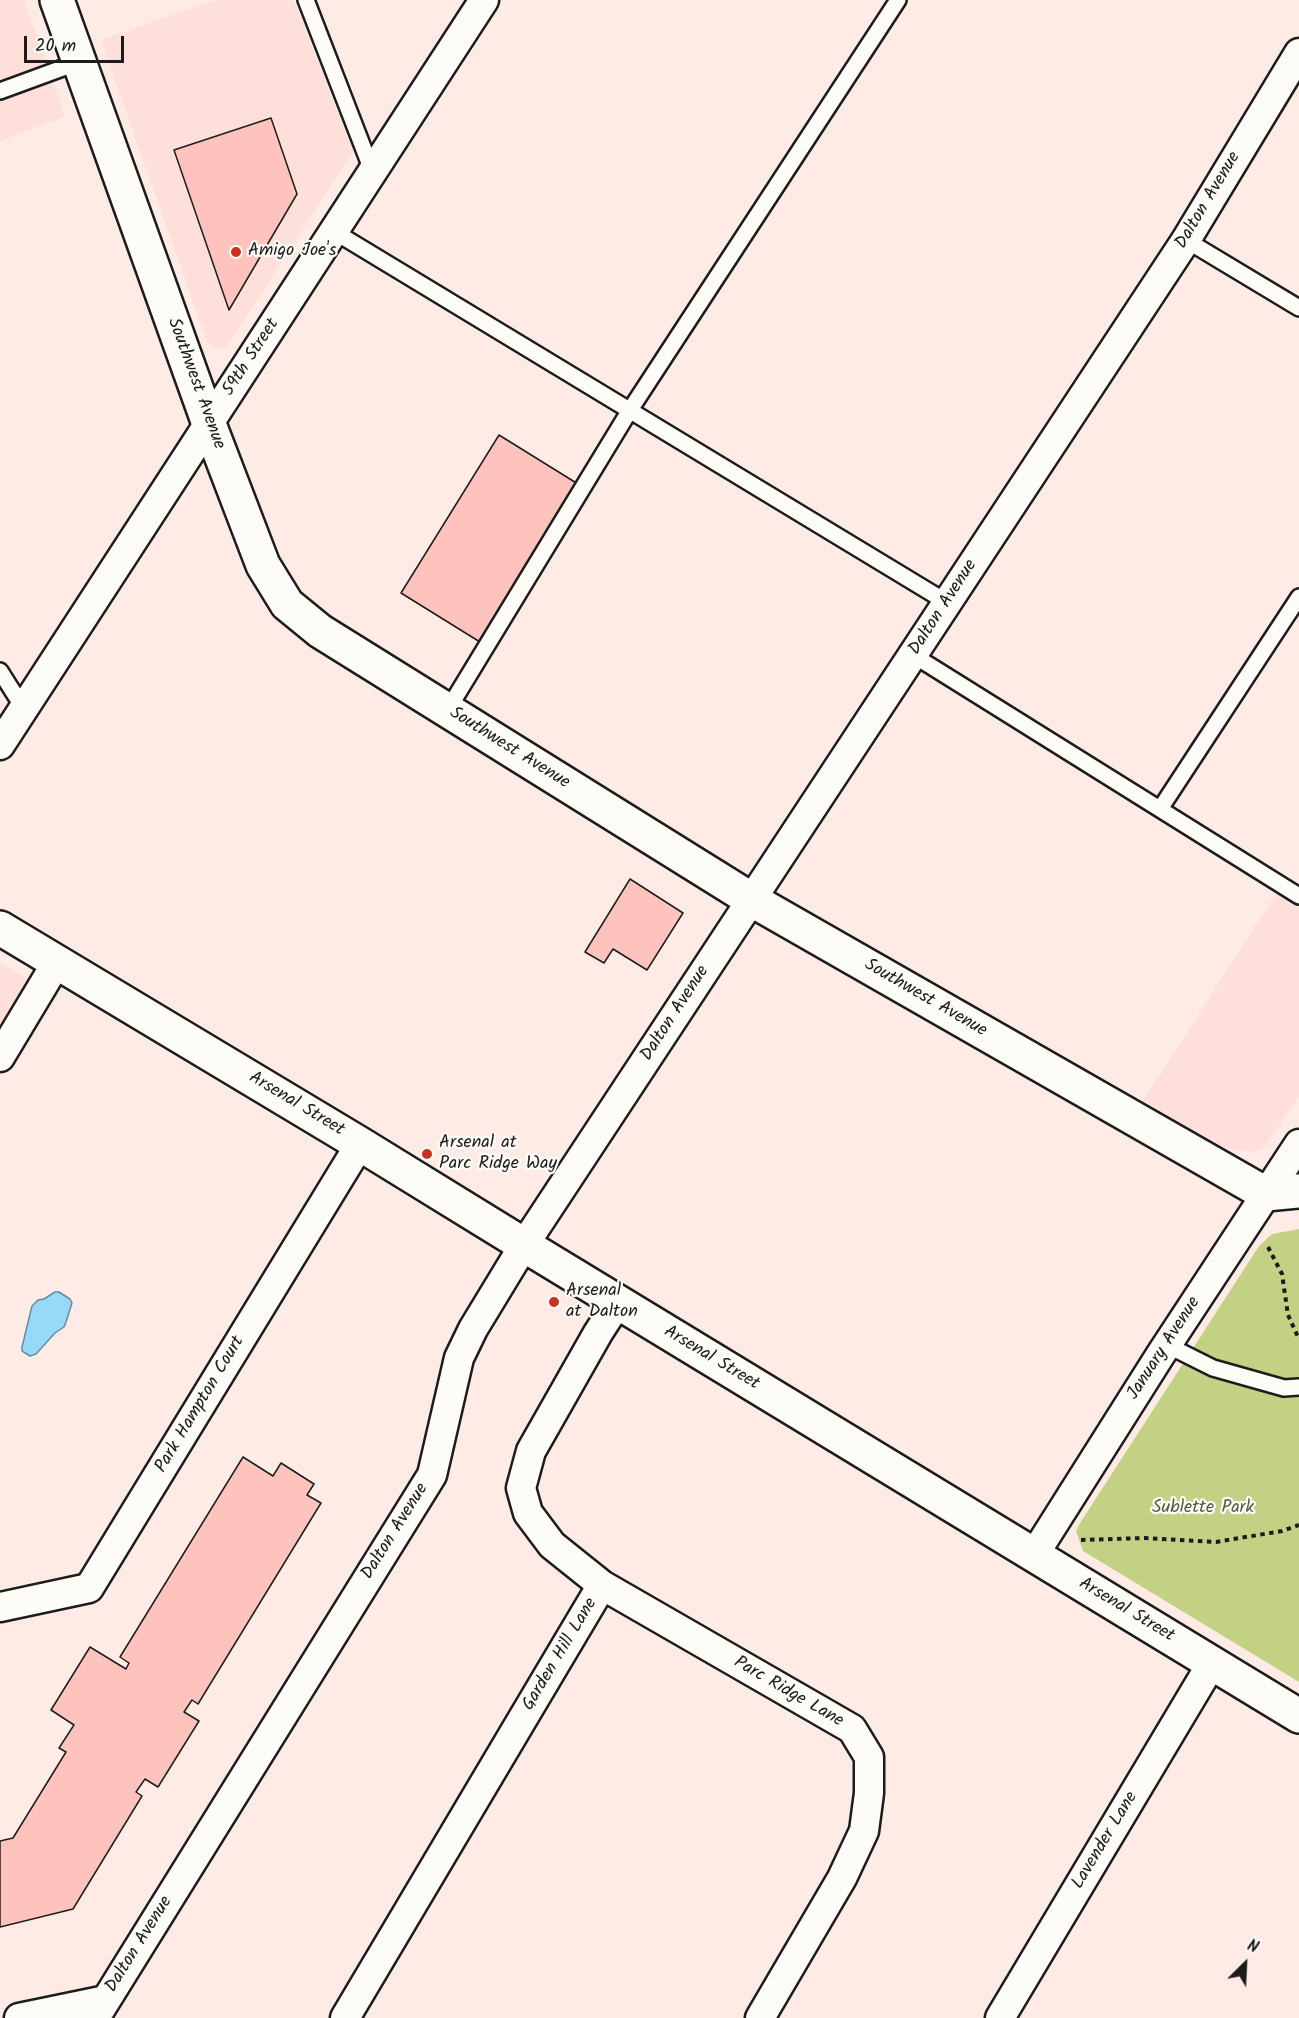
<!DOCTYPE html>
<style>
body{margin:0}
#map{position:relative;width:1299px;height:2018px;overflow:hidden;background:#feebe6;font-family:Kalam,sans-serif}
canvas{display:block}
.north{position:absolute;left:1215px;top:1934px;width:60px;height:60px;-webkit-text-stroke:4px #fdfcf7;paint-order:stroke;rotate:24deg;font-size:16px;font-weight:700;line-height:24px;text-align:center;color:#1c1c1c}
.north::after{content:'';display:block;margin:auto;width:21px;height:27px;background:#1c1c1c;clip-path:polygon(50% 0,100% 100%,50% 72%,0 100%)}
.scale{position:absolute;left:24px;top:36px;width:100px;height:27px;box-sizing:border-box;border:3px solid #1c1c1c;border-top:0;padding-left:8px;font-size:18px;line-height:21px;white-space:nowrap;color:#1c1c1c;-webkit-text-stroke:4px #fdfcf7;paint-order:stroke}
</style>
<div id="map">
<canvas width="1299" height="2018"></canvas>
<div class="north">N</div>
<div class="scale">20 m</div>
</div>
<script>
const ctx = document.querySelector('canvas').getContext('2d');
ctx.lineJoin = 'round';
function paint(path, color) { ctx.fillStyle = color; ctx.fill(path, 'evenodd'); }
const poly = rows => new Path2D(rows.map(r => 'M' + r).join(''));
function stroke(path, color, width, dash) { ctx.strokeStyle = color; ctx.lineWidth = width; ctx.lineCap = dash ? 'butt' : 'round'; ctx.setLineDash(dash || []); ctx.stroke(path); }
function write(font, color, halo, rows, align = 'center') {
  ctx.font = font + ' Kalam,sans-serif'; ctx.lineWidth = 4.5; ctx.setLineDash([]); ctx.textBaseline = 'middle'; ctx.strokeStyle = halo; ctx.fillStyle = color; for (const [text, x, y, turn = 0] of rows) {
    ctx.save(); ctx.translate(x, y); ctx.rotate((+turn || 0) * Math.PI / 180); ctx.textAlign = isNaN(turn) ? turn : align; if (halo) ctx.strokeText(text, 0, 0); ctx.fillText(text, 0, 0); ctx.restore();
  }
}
const built = poly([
 [0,0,24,0,65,116,0,141],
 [215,0,294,0,353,152,227,346,218,350,207,342,101,40],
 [1278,891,1299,904,1299,1096,1266,1145,1260,1150,1249,1152,1225,1148,1210,1141,1143,1101],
 [0,963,29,980,0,1028]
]);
const green = poly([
 [1299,1229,1299,1682,1083,1551,1076,1531,1080,1523,1259,1246,1272,1234]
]);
const water = poly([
 [55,1292,59,1292,70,1299,72,1303,66,1322,64,1327,55,1333,36,1354,30,1356,22,1351,22,1347,32,1306,38,1300,44,1299,55,1292]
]);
const building = poly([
 [271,118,297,194,229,310,174,150,271,118],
 [499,435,578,484,480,642,401,593,499,435],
 [630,879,683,913,647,970,613,949,604,963,585,952,630,879],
 [243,1457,273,1476,281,1463,314,1484,307,1495,321,1503,198,1704,192,1700,184,1712,199,1721,158,1787,145,1779,136,1792,142,1796,73,1909,0,1927,0,1841,13,1838,66,1752,59,1748,74,1725,51,1710,90,1647,126,1669,129,1663,120,1657,243,1457]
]);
const path = poly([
 [1268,1247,1282,1274,1288,1315,1299,1339],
 [1081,1540,1145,1538,1216,1542,1282,1531,1299,1525]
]);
const service = poly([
 [306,0,373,173],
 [0,91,79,62],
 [335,232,948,603],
 [1186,240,1299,308],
 [913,655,1299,896],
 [0,671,24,709],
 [447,711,630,410,898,0],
 [1160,809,1299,597],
 [1167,1345,1213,1368,1284,1388,1299,1387]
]);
const minor = poly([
 [0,745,484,0],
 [0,1057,57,962],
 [618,1302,598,1333,531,1451,521,1488,528,1513,552,1545,602,1585,852,1729,869,1757,869,1793,864,1831,842,1878,760,2018],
 [1034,1555,1161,1354,1299,1144],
 [0,1607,89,1588,360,1144],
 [19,2018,106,2000],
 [95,2018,432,1475,459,1358,473,1329,524,1245,1186,240,1299,53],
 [345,2018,602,1585],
 [1000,2018,1212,1663]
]);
const tertiary = poly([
 [57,0,209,424,263,565,287,604,320,631,752,900,1266,1194,1299,1191]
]);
const secondary = poly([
 [0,928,360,1144,524,1245,1299,1716]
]);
const markers = [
 [236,252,6,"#c8321e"],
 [427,1154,6,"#c8321e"],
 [554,1302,6,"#c8321e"]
];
const streetNames = [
 ["Dalton Avenue",1209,201,-59],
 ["59th Street",252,358,-57],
 ["Southwest Avenue",195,384,70],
 ["Dalton Avenue",944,608,-57],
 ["Southwest Avenue",509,749,32],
 ["Southwest Avenue",925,999,30],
 ["Dalton Avenue",676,1014,-57],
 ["Arsenal Street",296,1105,31],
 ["January Avenue",1165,1349,-57],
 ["Arsenal Street",711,1359,31],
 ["Park Hampton Court",201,1405,-59],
 ["Dalton Avenue",396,1532,-58],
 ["Arsenal Street",1126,1611,31],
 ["Garden Hill Lane",561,1655,-59],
 ["Parc Ridge Lane",788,1693,30],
 ["Lavender Lane",1106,1841,-59],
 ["Dalton Avenue",140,1945,-58]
];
const poiNames = [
 ["Amigo Joe's",248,252],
 ["Arsenal at",439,1144],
 ["Parc Ridge Way",439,1165],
 ["Arsenal",566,1292],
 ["at Dalton",566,1313]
];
const parkNames = [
 ["Sublette Park",1203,1509]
];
paint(built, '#fedfda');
paint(green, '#c3d184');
paint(water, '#97d9f9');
stroke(water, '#668da1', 1.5);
paint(building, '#ffc3bd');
stroke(building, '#1c1c1c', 1.5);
stroke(service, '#1c1c1c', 20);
stroke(minor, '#1c1c1c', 33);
stroke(tertiary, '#1c1c1c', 38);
stroke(secondary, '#1c1c1c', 38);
stroke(path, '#1c1c1c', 4, [4.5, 4.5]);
stroke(service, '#fdfcf7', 15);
stroke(minor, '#fdfcf7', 28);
stroke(tertiary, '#fdfcf7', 33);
stroke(secondary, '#fdfcf7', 33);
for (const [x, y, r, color] of markers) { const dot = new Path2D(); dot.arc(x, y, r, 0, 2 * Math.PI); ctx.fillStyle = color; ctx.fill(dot); stroke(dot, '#fdfcf7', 2); }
write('18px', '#1c1c1c', '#fdfcf7', streetNames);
write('18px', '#1c1c1c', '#fdfcf7', poiNames, 'left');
write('18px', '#565b40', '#fdfcf7', parkNames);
</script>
